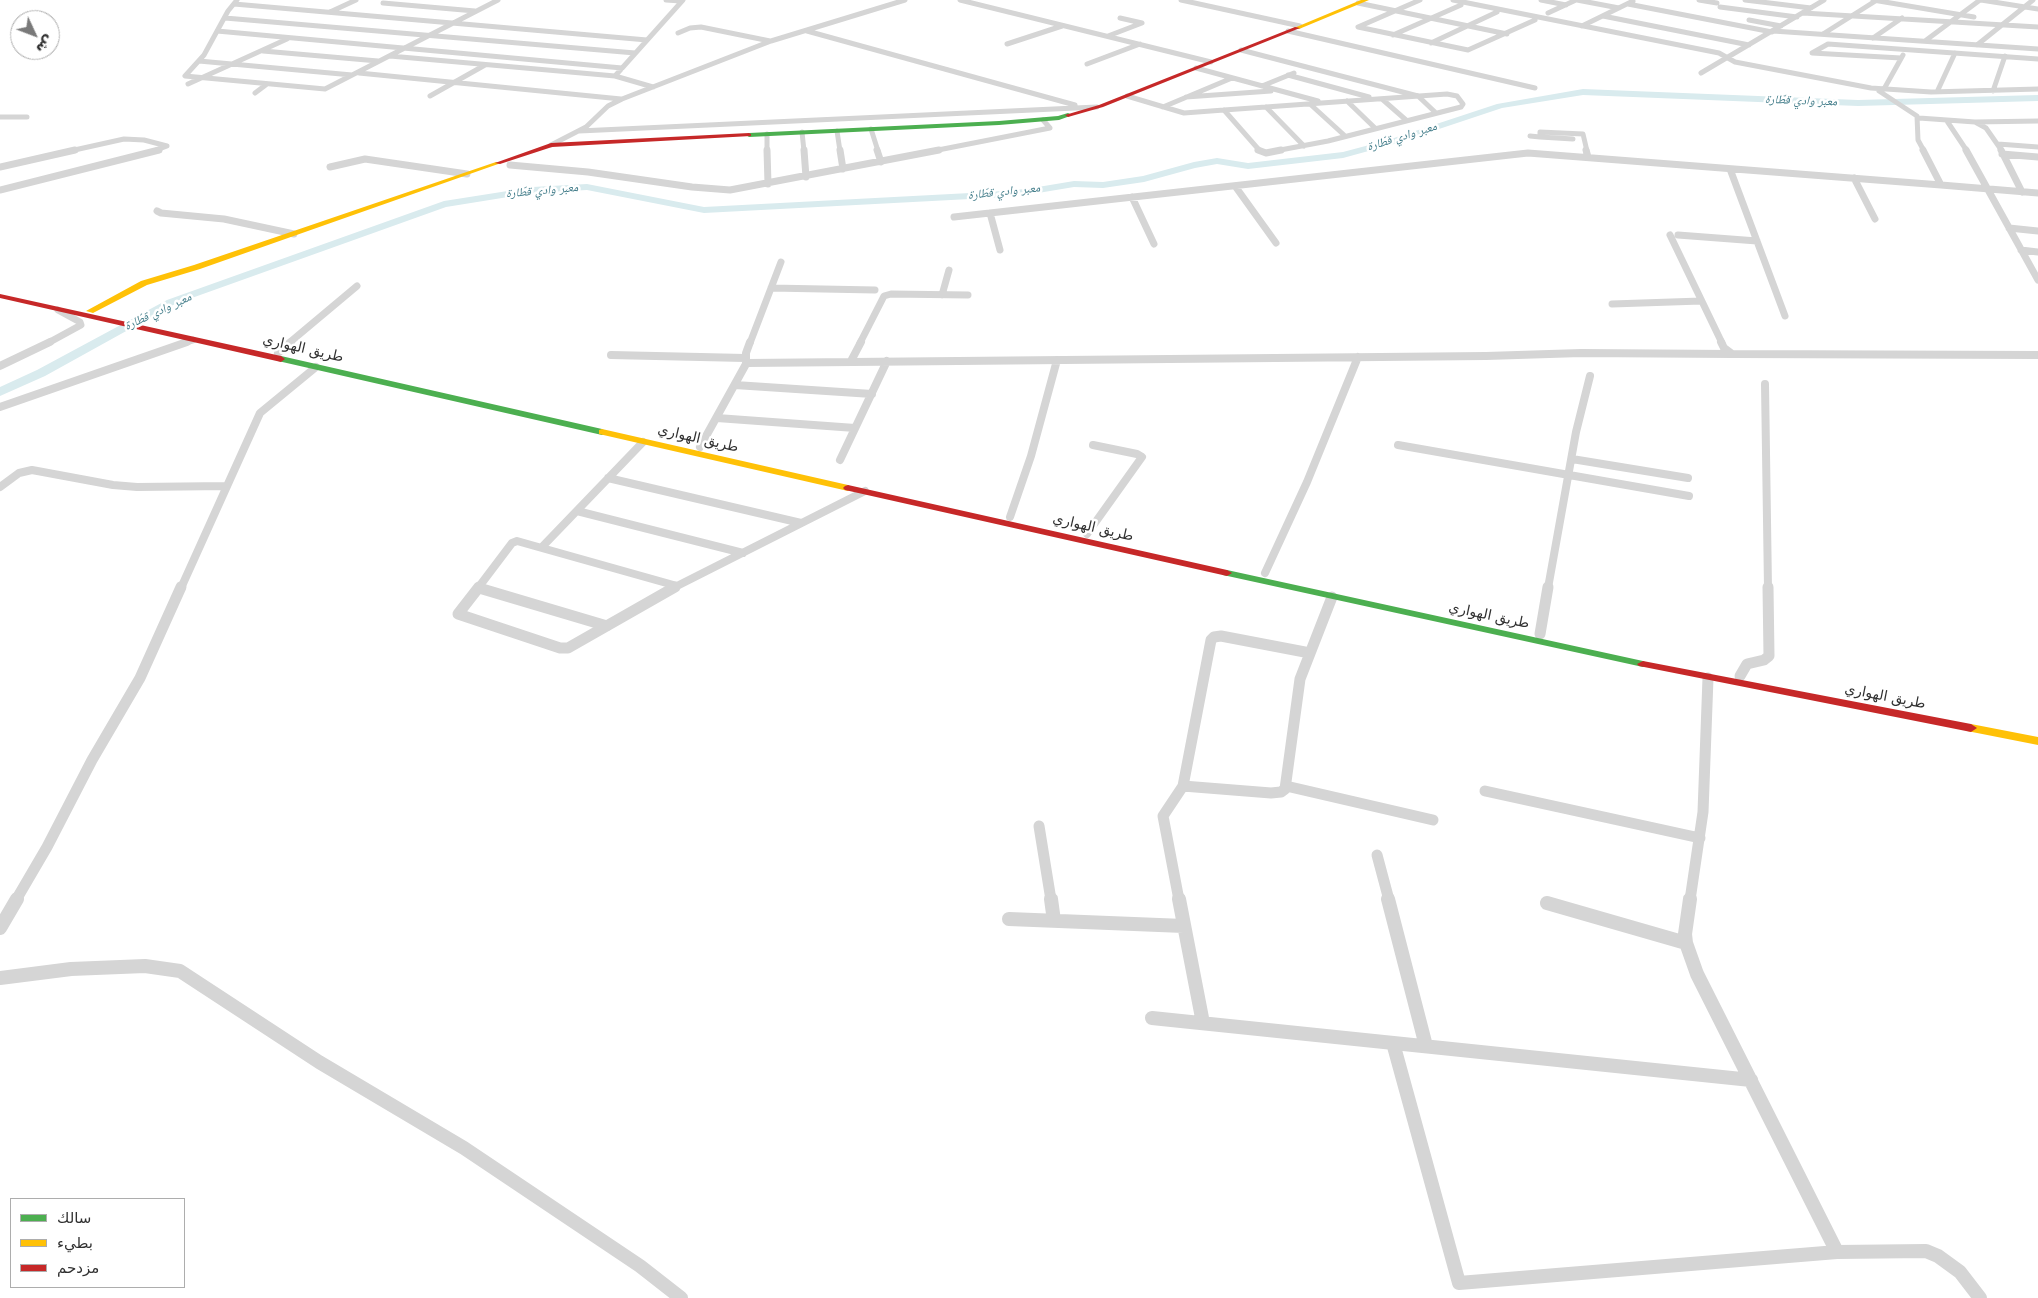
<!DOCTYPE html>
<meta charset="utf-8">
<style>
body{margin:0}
#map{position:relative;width:2038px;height:1298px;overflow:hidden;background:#fff;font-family:"DejaVu Sans","Noto Naskh Arabic",sans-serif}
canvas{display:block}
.legend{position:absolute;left:10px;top:1198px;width:175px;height:90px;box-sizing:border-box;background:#fff;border:1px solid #adadad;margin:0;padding:6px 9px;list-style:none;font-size:15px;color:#313131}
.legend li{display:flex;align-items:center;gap:10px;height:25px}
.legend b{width:25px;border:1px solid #adadad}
.north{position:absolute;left:10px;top:10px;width:50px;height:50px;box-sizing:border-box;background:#fff;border:1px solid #adadad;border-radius:50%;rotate:133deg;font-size:14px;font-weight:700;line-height:20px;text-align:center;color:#313131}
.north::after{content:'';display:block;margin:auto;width:18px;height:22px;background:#797979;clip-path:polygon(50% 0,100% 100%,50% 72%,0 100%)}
</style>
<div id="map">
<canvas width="2038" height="1298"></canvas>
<ul class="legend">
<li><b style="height:6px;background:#4caf50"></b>سالك</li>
<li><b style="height:6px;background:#ffc107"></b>بطيء</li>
<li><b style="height:6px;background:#c62828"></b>مزدحم</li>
</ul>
<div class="north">ش</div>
</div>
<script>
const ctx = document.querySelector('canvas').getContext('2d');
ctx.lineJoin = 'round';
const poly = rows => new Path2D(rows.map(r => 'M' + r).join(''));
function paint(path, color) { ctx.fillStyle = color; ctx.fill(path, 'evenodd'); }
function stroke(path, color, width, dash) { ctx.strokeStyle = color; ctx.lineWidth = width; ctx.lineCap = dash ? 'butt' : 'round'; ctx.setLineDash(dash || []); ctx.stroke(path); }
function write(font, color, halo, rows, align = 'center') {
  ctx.font = font + ' "DejaVu Sans","Noto Naskh Arabic",sans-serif'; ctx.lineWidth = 5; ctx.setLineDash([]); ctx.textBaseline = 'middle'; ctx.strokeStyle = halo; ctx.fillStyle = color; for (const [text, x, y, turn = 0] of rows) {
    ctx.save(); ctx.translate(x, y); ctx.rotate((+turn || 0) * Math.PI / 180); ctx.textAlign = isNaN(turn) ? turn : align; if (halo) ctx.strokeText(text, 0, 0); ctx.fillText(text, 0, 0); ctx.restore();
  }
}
const river = poly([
 [1583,89,1858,100,2038,95,2038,101,1858,106,1583,95,1502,108,1394,144,1343,158,1248,169,1217,164,1195,168,1144,182,1103,188,1074,187,1026,195,989,198,704,213,587,190,533,193,446,207,175,304,45,376,0,396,0,387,37,370,167,300,444,201,533,187,587,184,704,207,989,192,1026,189,1074,181,1103,182,1143,176,1194,162,1217,158,1248,163,1343,152,1388,140,1497,104,1583,89]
]);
const streetFar4 = poly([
 [237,0,228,11,204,55,185,76,325,89,498,0],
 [666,0,681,1],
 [960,0,1211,62],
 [1181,0,1300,26],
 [1420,0,1358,27,1468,50,1535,20],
 [1453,0,1719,53,1735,62,1871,88,1931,92,2038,89],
 [1541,0,1566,5],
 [1577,0,1619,8],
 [1699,0,1717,3],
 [1745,0,1811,8],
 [1873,0,1974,17],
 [1981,0,2038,9],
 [383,3,475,11],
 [1358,3,1507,34],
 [234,4,647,40],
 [1628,4,1772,32],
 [1720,7,1797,17],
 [330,12,356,0],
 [1548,13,1576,0],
 [1803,13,2038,27],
 [1603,16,1749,45],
 [225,18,635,53],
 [1749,20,1781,26],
 [1582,26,1633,1],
 [217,31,622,68],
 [807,31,1075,105],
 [1288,31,1535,88],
 [1773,31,2038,49],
 [678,33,690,28,701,27,770,41],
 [1823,34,1877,0],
 [1393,35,1461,5],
 [1108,36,1142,23,1120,18],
 [1873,38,1902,18],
 [1925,41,1980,0],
 [1431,43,1497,12],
 [1007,44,1062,26],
 [1977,45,2033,0],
 [1241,50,1418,96,1436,113],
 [263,51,378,61],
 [390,56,615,76],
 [1901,58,1812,53,1828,44,2038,59],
 [199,61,352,75],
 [1087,64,1140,44],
 [1196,68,1318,101],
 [359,73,621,99],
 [1701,73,1824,0],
 [1288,75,1369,97],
 [188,84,287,39],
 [1262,86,1294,73],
 [653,87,615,76,683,0],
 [1884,89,1903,55],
 [1879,91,1917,116,1918,140,1924,151],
 [1993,91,2005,56],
 [1937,92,1955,53],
 [255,93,267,84],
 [430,96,485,65],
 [1127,96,1184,113,1224,110],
 [1186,97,1271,91],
 [1382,99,1406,120],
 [1347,101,1375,128],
 [1310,104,1344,135],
 [1163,107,1232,78],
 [1266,107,1304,146],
 [1224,110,1260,151],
 [1224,110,1447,94,1457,96,1463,104,1461,107,1328,141,1275,151],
 [0,117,27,117],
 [1919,118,1975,122,2038,121],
 [1947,121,1967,151],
 [1975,122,1986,128,2002,151],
 [871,129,878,151],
 [579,131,1097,107],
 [837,131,840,151],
 [802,132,804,151],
 [767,134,767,151],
 [1530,136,1540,137],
 [1573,139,1540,137,1540,132,1583,134,1587,151],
 [1998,144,2038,147],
 [551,145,586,127,608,106,622,99,771,41,905,0],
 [70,151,124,139,144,140,167,146,154,151],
 [933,151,1050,128,1043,120]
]);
const streetFar3 = poly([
 [767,150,768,184],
 [804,150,806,177],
 [840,150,843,169],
 [877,150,881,162],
 [1258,150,1266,153,1281,150],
 [1586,150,1588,157],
 [1923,150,1941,185,2038,193],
 [1966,150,2038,280],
 [2001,150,2022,192],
 [2002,154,2038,157],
 [510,165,588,172,692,187,730,190,939,150],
 [0,167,75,150],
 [330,167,365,159,467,174],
 [1730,169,1785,316],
 [1854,178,1875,219],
 [1235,186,1276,243],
 [0,190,159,150],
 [1132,197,1154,244],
 [157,211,161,213,224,219,294,234],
 [990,213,1000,250],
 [954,217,1528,153,1941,185],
 [2009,228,2038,231],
 [1670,235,1722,343],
 [1678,235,1757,241],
 [2021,250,2038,252],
 [771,288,875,290],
 [942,295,949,270],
 [1612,304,1701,301],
 [48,343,81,325,80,322,58,310],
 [183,343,193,340],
 [289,343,357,286],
 [750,343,781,262],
 [860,343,884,296,891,294,968,295]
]);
const streetFar2 = poly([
 [1721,342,1724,348,1732,354,2038,355],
 [278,353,291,342],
 [611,355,745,358],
 [851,361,861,342],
 [747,363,1486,356,1581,353,1732,354],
 [0,366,50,342],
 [1765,384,1768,588],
 [735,385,872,394],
 [0,407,187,342],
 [717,418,855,428],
 [1398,445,1689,496],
 [700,447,746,364,746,353,750,342],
 [1572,459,1688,478],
 [840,460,887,361],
 [608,478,801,523],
 [0,487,19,473,32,470,113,485,137,487,227,486],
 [577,511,743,553],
 [1010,517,1031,456,1057,360],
 [1087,534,1142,457,1137,454,1093,445],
 [542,547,643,442],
 [1265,573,1307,482,1358,357],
 [677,586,865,491],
 [181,588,260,413,316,367],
 [478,588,512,543,517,541,677,586],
 [673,588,677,586],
 [1548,588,1576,432,1590,376]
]);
const streetFar1 = poly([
 [479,587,458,614,560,648,568,648,675,587],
 [479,588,607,626],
 [1540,634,1548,587],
 [1740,676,1747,664,1764,660,1769,656,1768,587],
 [1183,786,1211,640,1214,637,1221,636,1310,653],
 [1286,786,1433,820],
 [1485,791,1700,838],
 [1039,826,1051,900],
 [1377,855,1389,900],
 [16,900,47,847,92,760,140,678,181,587],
 [1179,900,1163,816,1183,786,1271,793,1281,792,1285,789,1300,679,1332,597],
 [1690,900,1703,812,1708,678]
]);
const street = poly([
 [1051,899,1054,921],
 [1179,899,1203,1023],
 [1388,899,1426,1046],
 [1690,899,1685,934,1686,943,1697,974,1837,1252],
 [1547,903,1686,943],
 [1009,919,1184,926],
 [0,928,17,899],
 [0,978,71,969,145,966,180,971,319,1062,464,1148,640,1266,681,1298],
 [1152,1018,1751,1080],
 [1393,1043,1459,1283,1837,1252,1926,1251,1938,1256,1960,1272,1980,1298]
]);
const fast = poly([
 [1068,113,1070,114,1070,116,1059,120,999,125,749,137,746,135,749,133,999,121,1058,116,1068,113],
 [281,356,602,429,607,432,602,435,278,361,278,357,281,356],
 [1227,570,1643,661,1649,664,1643,667,1223,575,1222,573,1227,570]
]);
const slow = poly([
 [1361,0,1369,0,1299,29,1294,28,1361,0],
 [496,162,501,163,200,269,147,285,93,313,86,311,141,281,194,265,496,162],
 [602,429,848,485,853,488,848,491,599,434,599,430,602,429],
 [1971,724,2038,737,2038,745,1967,731,1965,728,1967,725,1971,724]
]);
const jam = poly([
 [1295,27,1300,28,1103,107,1068,117,1065,115,1099,105,1295,27],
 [749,133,751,134,751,136,552,147,500,164,495,163,551,143,749,133],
 [0,294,281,356,285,359,281,362,0,298,0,294],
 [848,485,1227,570,1232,573,1227,576,845,490,843,488,845,486,848,485],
 [1643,661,1971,724,1977,728,1971,732,1639,666,1637,664,1643,661]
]);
const farWaternames = [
 ["معبر وادي قطّارة",1801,101,2],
 ["معبر وادي قطّارة",1402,137,-17],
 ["معبر وادي قطّارة",542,191,-5],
 ["معبر وادي قطّارة",1004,192,-6],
 ["معبر وادي قطّارة",158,312,-25]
];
const streetNames = [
 ["طريق الهواري",303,349,13],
 ["طريق الهواري",698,439,13],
 ["طريق الهواري",1093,528,13],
 ["طريق الهواري",1489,616,12],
 ["طريق الهواري",1885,697,11]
];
paint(river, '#d9ebee');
stroke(streetFar4, '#d5d5d5', 5);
stroke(streetFar3, '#d5d5d5', 7);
stroke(streetFar2, '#d5d5d5', 8);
stroke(streetFar1, '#d5d5d5', 11);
stroke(street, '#d5d5d5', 14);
paint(fast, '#4caf50');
paint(slow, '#ffc107');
paint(jam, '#c62828');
write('italic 12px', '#417c89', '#fff', farWaternames);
write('14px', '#313131', '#fff', streetNames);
</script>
